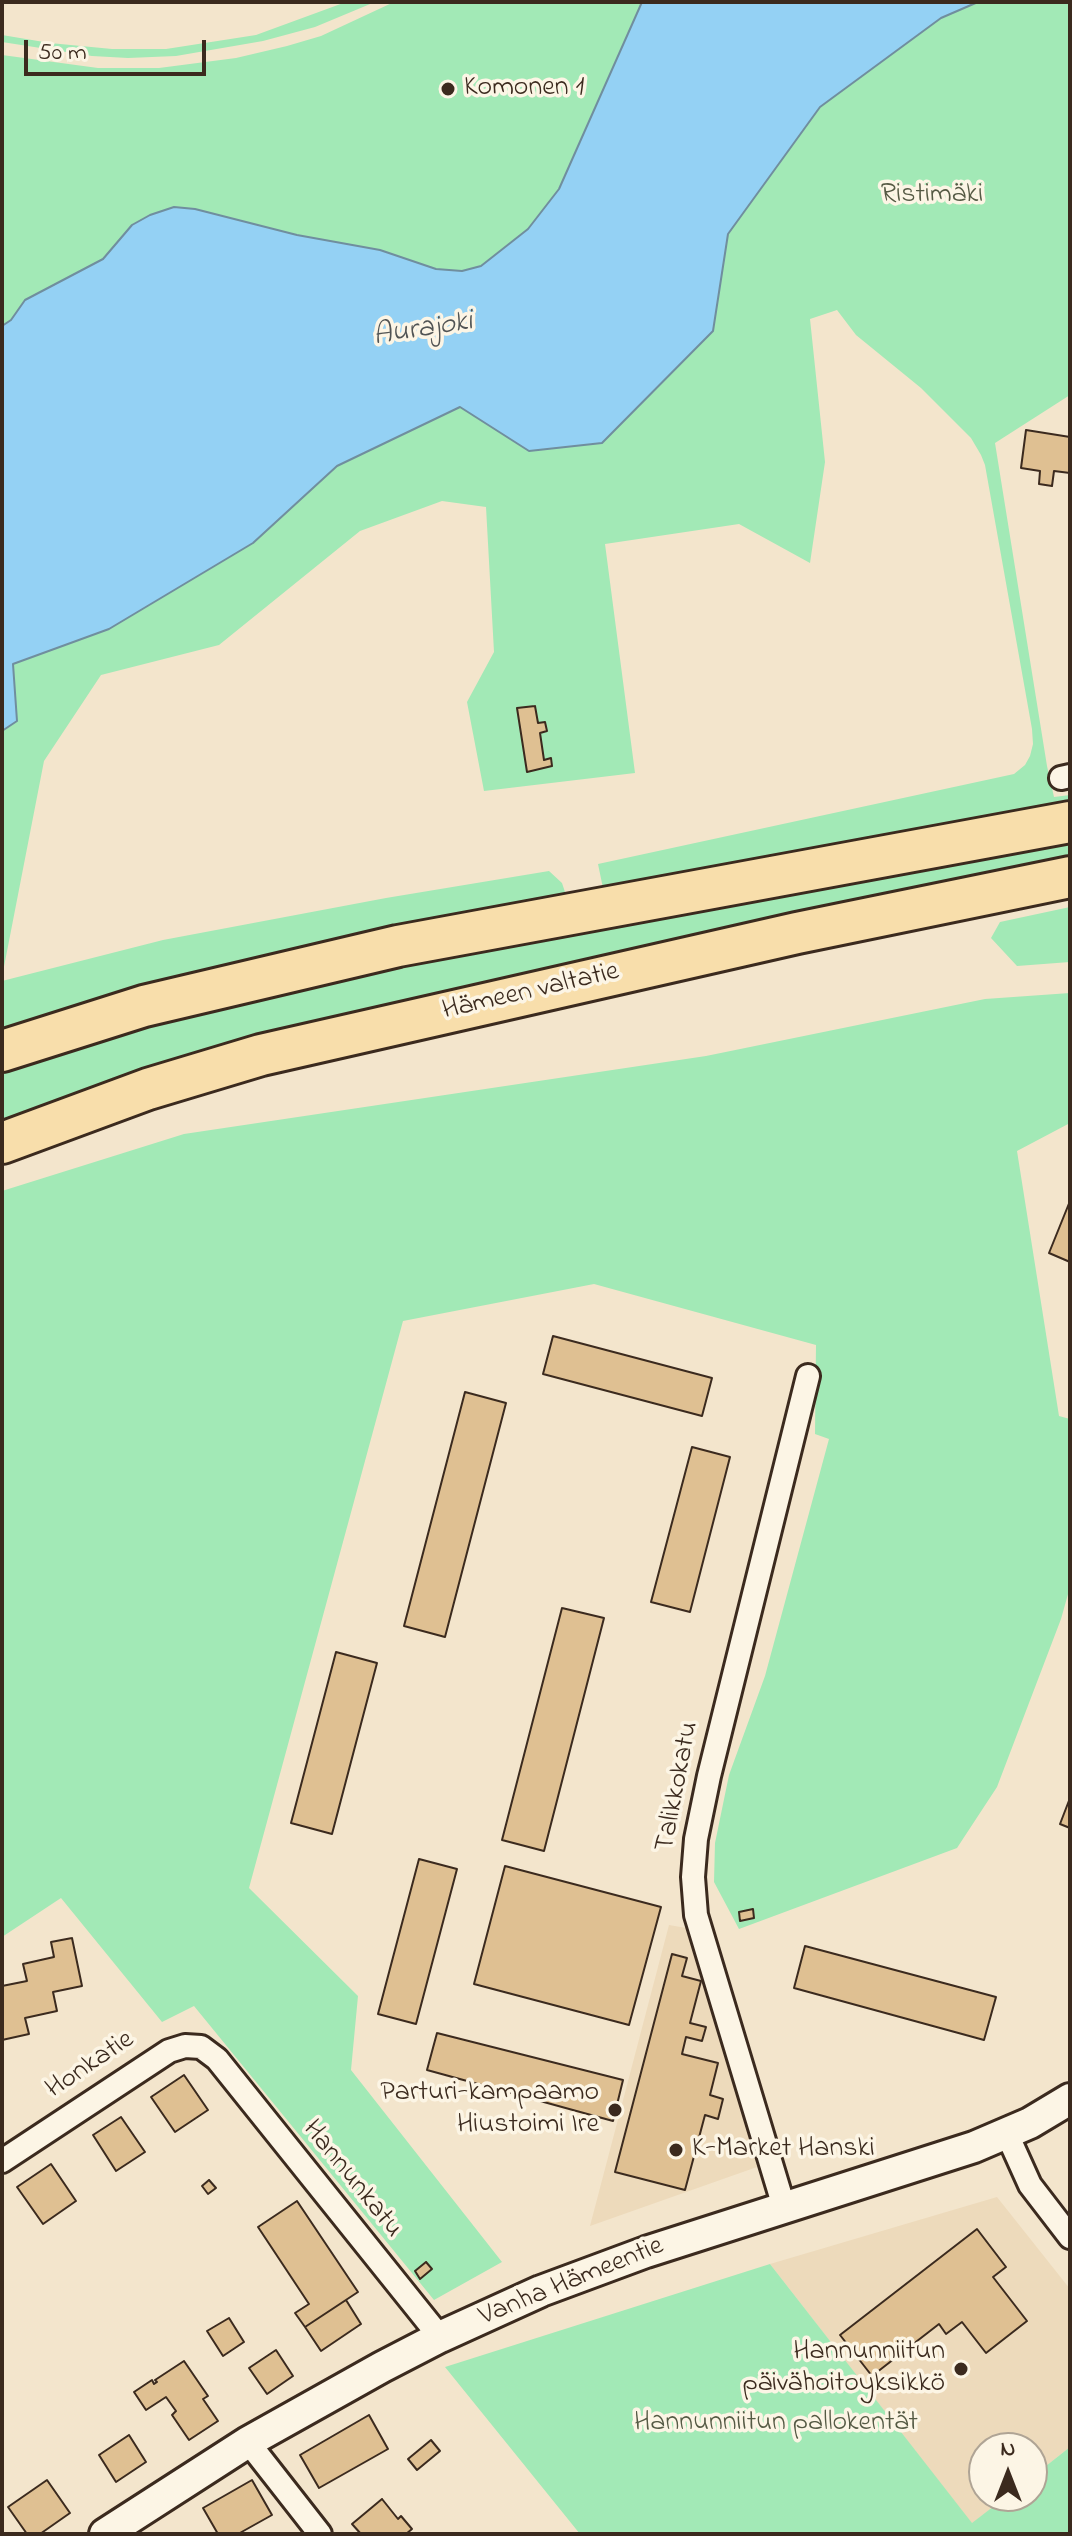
<!DOCTYPE html>
<meta charset="utf-8">
<style>
body{margin:0}
#map{position:relative;width:1072px;height:2536px;overflow:hidden;background:#f3e5cc;font-family:"Indie Flower",sans-serif}
canvas{display:block}
.frame{position:absolute;inset:0;border:4px solid #3b2a1e;pointer-events:none}
.north{position:absolute;left:968px;top:2432px;width:80px;height:80px;box-sizing:border-box;background:#fcf5e5;border:2px solid #afa495;border-radius:50%;rotate:0deg;font-size:22px;font-weight:700;line-height:32px;text-align:center;color:#3b2a1e}
.north::after{content:'';display:block;margin:auto;width:28px;height:36px;background:#3b2a1e;clip-path:polygon(50% 0,100% 100%,50% 72%,0 100%)}
.scale{position:absolute;left:24px;top:40px;width:182px;height:36px;box-sizing:border-box;border:4px solid #3b2a1e;border-top:0;padding-left:10px;font-size:24px;line-height:28px;white-space:nowrap;color:#3b2a1e;-webkit-text-stroke:6px #fcf5e5;paint-order:stroke}
</style>
<div id="map">
<canvas width="1072" height="2536"></canvas>
<div class="frame"></div>
<div class="north">N</div>
<div class="scale">50 m</div>
</div>
<script>
const ctx = document.querySelector('canvas').getContext('2d');
ctx.lineJoin = 'round';
function paint(path, color) { ctx.fillStyle = color; ctx.fill(path, 'evenodd'); }
const poly = rows => new Path2D(rows.map(r => 'M' + r).join(''));
function stroke(path, color, width, dash) { ctx.strokeStyle = color; ctx.lineWidth = width; ctx.lineCap = dash ? 'butt' : 'round'; ctx.setLineDash(dash || []); ctx.stroke(path); }
function write(font, color, halo, rows, align = 'center') {
  ctx.font = font + ' "Indie Flower",sans-serif'; ctx.lineWidth = 7; ctx.setLineDash([]); ctx.textBaseline = 'middle'; ctx.strokeStyle = halo; ctx.fillStyle = color; for (const [text, x, y, turn = 0] of rows) {
    ctx.save(); ctx.translate(x, y); ctx.rotate((+turn || 0) * Math.PI / 180); ctx.textAlign = isNaN(turn) ? turn : align; if (halo) ctx.strokeText(text, 0, 0); ctx.fillText(text, 0, 0); ctx.restore();
  }
}
const built = poly([
 [669,1925,692,1929,757,2167,590,2226],
 [997,2197,1070,2289,1070,2447,1032,2477,1032,2448,984,2448,984,2496,1007,2496,972,2524,770,2264]
]);
const green = poly([
 [346,2,375,2,315,27,263,41,176,56,128,58,92,56,2,42,2,35,50,43,112,49,166,49,256,35],
 [394,2,642,2,559,189,528,229,481,266,462,271,436,269,380,250,297,235,195,209,132,225,103,259,25,300,11,320,2,326,2,55,98,68,159,68,236,58,287,46,321,36],
 [978,2,1070,2,1070,395,995,443,1047,766,1054,797,1070,795,1070,805,604,893,598,864,1014,774,1025,765,1030,756,1033,744,1032,729,985,465,981,455,971,438,921,388,856,335,837,310,810,319,825,462,810,563,739,524,605,544,635,773,484,791,467,702,494,652,486,507,442,501,360,531,219,645,101,675,44,761,2,977,2,731,17,721,12,664,109,629,253,543,337,466,460,407,529,451,713,331,728,234,820,107,941,18],
 [1070,840,1070,862,2,1127,2,1070,177,1014,407,965],
 [549,871,562,883,567,898,2,1033,2,981,163,940,386,898],
 [1070,907,1070,962,1017,966,991,938,1000,922],
 [1070,993,1070,1123,1017,1151,1059,1416,1070,1419,1070,1587,1061,1619,997,1787,957,1848,739,1929,714,1882,715,1843,729,1775,765,1676,829,1439,815,1434,816,1345,594,1284,403,1321,249,1888,358,1996,351,2070,502,2262,434,2300,194,2006,162,2022,61,1898,2,1937,2,1191,184,1134,706,1056,985,999],
 [770,2264,972,2523,1007,2496,1032,2496,1032,2477,1070,2447,1070,2534,580,2534,445,2367]
]);
const water = poly([
 [642,2,978,2,941,18,820,107,728,234,713,331,602,443,529,451,460,407,337,466,253,543,109,629,13,664,17,721,2,731,2,326,11,320,25,300,103,259,132,225,150,215,174,207,195,209,297,235,380,250,436,269,462,271,481,266,528,229,559,189,642,2]
]);
const building = poly([
 [1026,430,1070,437,1070,473,1054,471,1052,486,1039,484,1040,471,1021,468,1026,430],
 [535,706,538,723,545,722,547,731,540,733,544,760,551,758,552,766,527,772,517,708,535,706],
 [1070,1201,1070,1262,1049,1253,1070,1201],
 [553,1336,712,1378,702,1416,543,1374,553,1336],
 [465,1392,506,1403,445,1637,404,1626,465,1392],
 [692,1447,730,1457,690,1612,651,1602,692,1447],
 [562,1608,604,1618,544,1851,502,1840,562,1608],
 [336,1652,377,1663,332,1834,291,1823,336,1652],
 [1070,1798,1070,1828,1060,1824,1070,1798],
 [419,1859,457,1869,416,2024,378,2014,419,1859],
 [505,1866,661,1907,629,2025,474,1984,505,1866],
 [753,1909,754,1918,740,1921,739,1912,753,1909],
 [72,1938,82,1986,53,1992,57,2011,25,2018,29,2034,2,2040,2,1986,27,1981,23,1964,54,1957,51,1942,72,1938],
 [805,1946,996,1997,984,2040,794,1988,805,1946],
 [672,1954,687,1958,682,1976,701,1981,690,2023,706,2027,702,2041,686,2037,682,2054,718,2063,710,2095,723,2099,718,2119,705,2115,685,2190,615,2172,672,1954],
 [437,2033,623,2080,613,2121,427,2070,437,2033],
 [184,2075,208,2110,175,2132,151,2097,184,2075],
 [121,2117,145,2152,116,2171,93,2135,121,2117],
 [51,2164,76,2201,43,2224,17,2187,51,2164],
 [209,2180,216,2188,208,2194,202,2186,209,2180],
 [297,2201,358,2292,305,2327,295,2313,309,2304,258,2227,297,2201],
 [977,2229,1006,2267,993,2277,1027,2321,986,2353,962,2322,946,2334,939,2324,872,2376,840,2335,977,2229],
 [426,2262,432,2269,420,2279,415,2271,426,2262],
 [346,2300,361,2324,321,2351,305,2327,346,2300],
 [229,2318,244,2342,223,2356,207,2331,229,2318],
 [276,2350,293,2376,267,2394,249,2368,276,2350],
 [184,2361,208,2396,203,2399,218,2421,189,2440,172,2415,176,2411,166,2397,146,2410,134,2392,152,2380,154,2384,157,2382,155,2380,184,2361],
 [369,2415,388,2449,319,2488,300,2455,369,2415],
 [129,2435,146,2462,116,2482,99,2455,129,2435],
 [431,2440,440,2451,417,2470,408,2459,431,2440],
 [47,2480,70,2513,40,2534,27,2534,8,2507,47,2480],
 [252,2480,272,2515,238,2534,218,2534,203,2508,252,2480],
 [382,2499,398,2519,401,2516,412,2529,406,2534,361,2534,352,2524,382,2499]
]);
const street = poly([
 [1061,778,1070,776],
 [1007,2134,1030,2185,1070,2237],
 [2,2161,169,2051,185,2046,201,2047,217,2059,440,2337],
 [784,2207,696,1915,693,1877,696,1839,709,1776,808,1376],
 [248,2442,320,2534]
]);
const secondary = poly([
 [105,2534,248,2442,382,2367,440,2337,541,2291,646,2252,974,2147,1030,2123,1070,2099]
]);
const highway = poly([
 [2,1051,144,1006,398,946,1070,822],
 [2,1143,148,1089,261,1055,797,933,1070,877]
]);
const markers = [
 [448,89,8,"#3b2a1e"],
 [615,2110,8,"#3b2a1e"],
 [676,2150,8,"#3b2a1e"],
 [961,2369,8,"#3b2a1e"]
];
const poiNames = [
 ["Komonen 1",464,89],
 ["Parturi-kampaamo",599,2094,"right"],
 ["Hiustoimi Ire",599,2126,"right"],
 ["K-Market Hanski",692,2150],
 ["Hannunniitun",945,2353,"right"],
 ["päivähoitoyksikkö",945,2385,"right"]
];
const parkNames = [
 ["Ristimäki",932,196],
 ["Hannunniitun pallokentät",776,2424]
];
const streetNames = [
 ["Hämeen valtatie",531,993,-13],
 ["Talikkokatu",679,1787,-79],
 ["Honkatie",91,2066,-34],
 ["Hannunkatu",351,2180,51],
 ["Vanha Hämeentie",572,2283,-22]
];
const waterNames = [
 ["Aurajoki",423,331,-9]
];
paint(built, '#eddabb');
paint(green, '#a2e9b6');
paint(water, '#94d1f4');
stroke(water, '#708e9e', 2);
paint(building, '#dfc092');
stroke(building, '#3b2a1e', 2);
stroke(street, '#3b2a1e', 28);
stroke(secondary, '#3b2a1e', 36);
stroke(highway, '#3b2a1e', 46);
stroke(street, '#fcf5e5', 22);
stroke(secondary, '#fcf5e5', 30);
stroke(highway, '#f8deab', 40);
for (const [x, y, r, color] of markers) { const dot = new Path2D(); dot.arc(x, y, r, 0, 2 * Math.PI); ctx.fillStyle = color; ctx.fill(dot); stroke(dot, '#fcf5e5', 3); }
write('28px', '#3b2a1e', '#fcf5e5', poiNames, 'left');
write('28px', '#555a44', '#fcf5e5', parkNames);
write('28px', '#3b2a1e', '#fcf5e5', streetNames);
write('italic 30px', '#515454', '#fcf5e5', waterNames);
</script>
